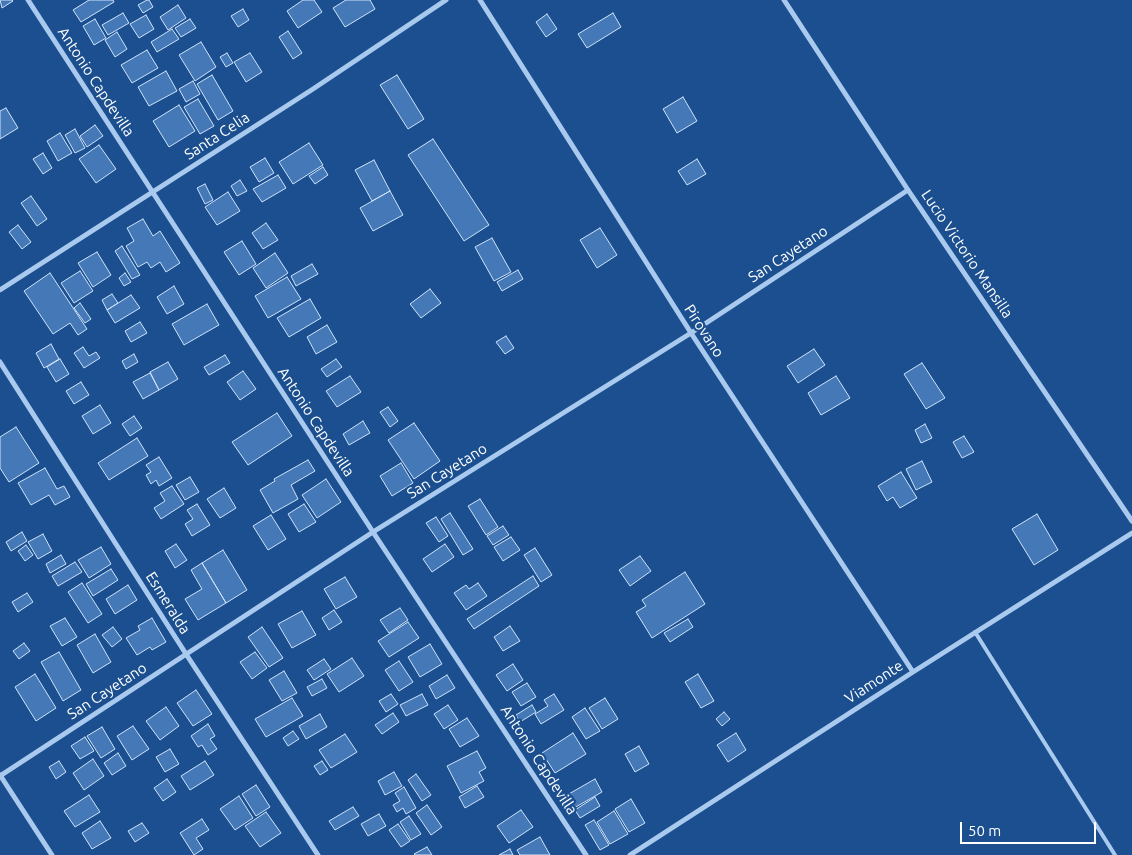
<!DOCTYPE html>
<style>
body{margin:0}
#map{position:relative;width:1132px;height:855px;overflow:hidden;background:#1b4f8f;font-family:Ubuntu,sans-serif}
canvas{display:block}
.scale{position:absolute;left:960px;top:822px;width:136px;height:22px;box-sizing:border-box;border:2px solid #fff;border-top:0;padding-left:6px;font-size:15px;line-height:18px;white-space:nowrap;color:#fff;-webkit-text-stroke:4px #1b4f8f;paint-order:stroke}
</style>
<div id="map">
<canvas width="1132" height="855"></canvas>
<div class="scale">50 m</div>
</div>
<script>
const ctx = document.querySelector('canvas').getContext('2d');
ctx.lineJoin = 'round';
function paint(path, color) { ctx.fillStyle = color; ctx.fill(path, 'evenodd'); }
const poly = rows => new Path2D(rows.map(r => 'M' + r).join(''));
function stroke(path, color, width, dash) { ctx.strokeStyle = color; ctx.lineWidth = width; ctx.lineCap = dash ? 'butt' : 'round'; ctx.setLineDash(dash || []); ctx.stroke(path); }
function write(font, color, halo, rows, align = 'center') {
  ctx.font = font + ' Ubuntu,sans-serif'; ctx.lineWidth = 4.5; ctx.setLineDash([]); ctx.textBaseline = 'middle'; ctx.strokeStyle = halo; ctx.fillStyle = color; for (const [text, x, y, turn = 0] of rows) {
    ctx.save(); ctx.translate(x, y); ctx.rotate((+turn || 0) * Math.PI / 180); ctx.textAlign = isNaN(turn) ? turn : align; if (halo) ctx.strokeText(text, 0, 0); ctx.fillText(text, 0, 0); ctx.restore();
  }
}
const building = poly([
 [0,0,12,0,13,1,2,8,0,0],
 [89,0,113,0,114,2,81,22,73,10,89,0],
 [147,0,149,0,153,7,143,13,138,5,147,0],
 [303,0,314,0,322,12,298,28,287,11,303,0],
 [346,0,370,0,375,9,345,27,333,8,346,0],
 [178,5,186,18,168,30,160,17,178,5],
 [243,9,249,20,238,27,231,16,243,9],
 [123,13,129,23,108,35,102,25,123,13],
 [613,13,621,27,587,48,578,34,613,13],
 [547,14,557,29,546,37,536,22,547,14],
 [146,15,154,29,139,38,130,24,146,15],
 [95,19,106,38,94,45,83,26,95,19],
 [190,19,196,28,181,37,175,28,190,19],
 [172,29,179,39,157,52,151,42,172,29],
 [288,31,302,53,293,59,279,37,288,31],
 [117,32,127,49,115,57,105,40,117,32],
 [201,42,216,67,195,81,179,55,201,42],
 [147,50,158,68,132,83,121,65,147,50],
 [227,53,233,63,226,67,220,57,227,53],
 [250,53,262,72,246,82,234,62,250,53],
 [166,71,177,91,149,106,138,87,166,71],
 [212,75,233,111,218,120,197,84,212,75],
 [397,75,424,119,408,129,380,85,397,75],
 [193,81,200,94,186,102,179,89,193,81],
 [683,97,697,121,677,133,663,109,683,97],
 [198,99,214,126,200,134,184,107,198,99],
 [179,105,195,131,169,147,153,121,179,105],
 [6,108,18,128,0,139,0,111,6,108],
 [95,125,103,136,87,147,80,136,95,125],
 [75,129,85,148,75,153,65,135,75,129],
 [60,133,72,153,58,161,47,141,60,133],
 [433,139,489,225,464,241,408,155,433,139],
 [309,143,323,165,293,184,279,162,309,143],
 [99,145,116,169,96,183,79,159,99,145],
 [43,153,52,168,43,174,33,159,43,153],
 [265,158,274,173,259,182,250,167,265,158],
 [697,159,706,174,687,185,678,171,697,159],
 [374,160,390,191,372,201,355,170,374,160],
 [323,167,328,175,315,184,309,176,323,167],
 [278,175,286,188,262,202,253,189,278,175],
 [240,180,247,191,237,196,231,186,240,180],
 [205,184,213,200,205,204,197,188,205,184],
 [390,191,403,215,373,231,360,208,390,191],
 [228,192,240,211,217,225,205,207,228,192],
 [31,196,47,219,37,226,21,203,31,196],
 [143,219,153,236,160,231,180,263,166,272,160,262,151,268,147,262,138,267,126,246,134,241,127,228,143,219],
 [266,223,278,240,263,249,252,233,266,223],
 [18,225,31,242,22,249,9,232,18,225],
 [600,228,617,255,597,268,580,240,600,228],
 [492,238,511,272,494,281,475,247,492,238],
 [242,241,256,264,239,275,224,252,242,241],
 [122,246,140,275,132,279,115,251,122,246],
 [97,252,111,275,93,287,78,263,97,252],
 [275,253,288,273,266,288,253,268,275,253],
 [312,264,318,274,296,286,291,276,312,264],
 [518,270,523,279,502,291,497,282,518,270],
 [80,271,93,291,74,303,61,283,80,271],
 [50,273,87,329,78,335,70,323,53,334,24,291,50,273],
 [125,273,131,282,124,286,119,278,125,273],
 [287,277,301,299,268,318,255,296,287,277],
 [174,286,184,304,167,314,157,297,174,286],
 [430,289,441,303,421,318,410,304,430,289],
 [112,294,118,303,107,310,102,300,112,294],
 [131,295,140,308,115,323,107,310,131,295],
 [310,299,321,318,289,337,277,318,310,299],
 [80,303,91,319,85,323,74,308,80,303],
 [207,304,219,325,184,345,172,324,207,304],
 [140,322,147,333,131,342,125,331,140,322],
 [327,325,337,342,316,354,307,337,327,325],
 [506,336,514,348,505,354,496,342,506,336],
 [51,344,59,359,44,368,36,353,51,344],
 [83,347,89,356,96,352,100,358,84,368,74,353,83,347],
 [814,349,825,365,798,383,787,366,814,349],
 [134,354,138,362,126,369,122,361,134,354],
 [225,355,230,363,209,375,204,367,225,355],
 [60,359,69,374,56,382,47,367,60,359],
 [336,359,342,367,327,377,321,369,336,359],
 [168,362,178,379,159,390,150,372,168,362],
 [922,363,945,398,926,409,904,374,922,363],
 [243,371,256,389,240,400,227,382,243,371],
 [150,373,159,390,143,399,133,382,150,373],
 [350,376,361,392,337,407,326,391,350,376],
 [836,376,850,398,821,415,808,393,836,376],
 [81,382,89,395,74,404,66,391,81,382],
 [100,405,111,423,93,434,82,416,100,405],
 [388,407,398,421,390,427,380,412,388,407],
 [277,413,292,436,248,465,232,442,277,413],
 [134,416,142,428,130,436,122,424,134,416],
 [363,421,370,433,349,445,343,434,363,421],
 [414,423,440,461,414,479,388,440,414,423],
 [925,424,932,438,921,443,915,430,925,424],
 [16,427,39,463,9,482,0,468,0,437,16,427],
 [964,436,974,452,962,458,953,442,964,436],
 [137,438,148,456,109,480,98,463,137,438],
 [159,457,172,478,159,486,156,480,151,484,146,475,151,472,146,465,159,457],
 [308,460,315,471,291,485,298,499,273,513,260,490,275,481,274,479,308,460],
 [922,461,932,482,916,490,906,469,922,461],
 [401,463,413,483,392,496,380,476,401,463],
 [45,468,57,489,64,486,70,497,55,505,49,495,31,505,18,483,45,468],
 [901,472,917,498,900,508,893,497,887,501,878,486,901,472],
 [190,477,199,492,185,500,176,485,190,477],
 [326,479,341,502,317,518,302,495,326,479],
 [172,486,184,504,161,519,154,508,165,501,160,493,172,486],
 [224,488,236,508,220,518,207,499,224,488],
 [480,499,498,527,486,535,468,506,480,499],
 [197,504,210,525,192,536,185,524,193,519,187,510,197,504],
 [304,504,316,522,299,532,288,514,304,504],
 [450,513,473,549,463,555,441,519,450,513],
 [1037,514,1058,550,1034,565,1012,529,1037,514],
 [271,515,286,539,268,550,253,526,271,515],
 [436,517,448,536,439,542,426,523,436,517],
 [503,526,509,535,493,545,487,536,503,526],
 [22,532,27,541,11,551,6,542,22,532],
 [43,534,52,551,38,559,28,542,43,534],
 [511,537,520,550,503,561,494,547,511,537],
 [176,544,187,560,175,568,165,551,176,544],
 [445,544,454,557,432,572,423,559,445,544],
 [26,545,33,555,25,561,18,551,26,545],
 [101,547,111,564,89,578,78,560,101,547],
 [535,548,552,575,541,582,524,555,535,548],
 [223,550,247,590,226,603,202,563,223,550],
 [61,555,66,564,50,573,46,564,61,555],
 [640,556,651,571,630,586,619,570,640,556],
 [75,562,82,572,58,586,52,576,75,562],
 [202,563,226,603,198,620,185,599,202,589,191,570,202,563],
 [111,569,118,580,93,596,86,584,111,569],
 [685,572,705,604,652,638,636,612,646,606,642,600,685,572],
 [533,576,539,586,474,629,467,619,533,576],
 [345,577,357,597,336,609,324,589,345,577],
 [82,583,102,614,88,623,68,592,82,583],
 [478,583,487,596,466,610,454,593,466,585,469,589,478,583],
 [128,585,137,600,115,614,106,599,128,585],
 [27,593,33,602,18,612,12,602,27,593],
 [400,608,408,620,389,633,380,620,400,608],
 [334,610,342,622,329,630,322,618,334,610],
 [302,611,316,635,292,648,278,624,302,611],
 [65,618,77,637,62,646,50,626,65,618],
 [152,618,166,642,152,650,150,647,137,655,126,638,140,630,138,626,152,618],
 [688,619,693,627,670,642,664,633,688,619],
 [408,622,419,638,389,657,378,641,408,622],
 [510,626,520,641,503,651,494,637,510,626],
 [113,627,122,639,112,647,102,635,113,627],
 [262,627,283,658,269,667,248,637,262,627],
 [95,634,111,662,93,673,77,645,95,634],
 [24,643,30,651,19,659,13,651,24,643],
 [430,644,442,664,420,677,408,657,430,644],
 [59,652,81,690,63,701,41,662,59,652],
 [255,652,267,668,252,679,240,662,255,652],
 [352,658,364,676,339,692,327,674,352,658],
 [324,659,331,669,314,680,307,670,324,659],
 [399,661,413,682,399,691,385,670,399,661],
 [513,664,523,680,507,691,496,675,513,664],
 [284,671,297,693,282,701,269,680,284,671],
 [35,674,56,708,36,721,15,687,35,674],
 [698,674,714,701,701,708,685,682,698,674],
 [447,675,455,688,436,699,429,686,447,675],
 [322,679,327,688,312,696,307,687,322,679],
 [527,683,536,697,521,706,512,692,527,683],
 [196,690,212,714,193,726,177,703,196,690],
 [391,694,398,704,386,712,379,701,391,694],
 [422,694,428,705,406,716,400,705,422,694],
 [554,694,564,710,541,724,535,714,548,706,544,700,554,694],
 [292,698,303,716,266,737,255,719,292,698],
 [605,698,618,719,602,729,589,708,605,698],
 [448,705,458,720,444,729,434,714,448,705],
 [532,705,536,712,520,722,516,715,532,705],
 [166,707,179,726,160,740,146,721,166,707],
 [585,708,600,731,586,739,572,717,585,708],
 [724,712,730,719,722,726,716,719,724,712],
 [393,713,399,722,382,734,375,725,393,713],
 [320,714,327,727,306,739,299,726,320,714],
 [467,718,479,736,460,747,449,729,467,718],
 [208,724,215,736,210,739,217,749,208,755,202,745,198,747,191,736,208,724],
 [133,726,149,749,132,760,117,736,133,726],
 [102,727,115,749,101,758,87,736,102,727],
 [293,731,299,739,288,746,283,738,293,731],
 [573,733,586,754,555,773,542,753,573,733],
 [736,733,746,750,728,762,717,745,736,733],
 [345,734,357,752,331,768,319,750,345,734],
 [85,737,94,751,80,759,71,746,85,737],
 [639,746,649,764,635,772,625,754,639,746],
 [170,749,179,764,165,772,156,757,170,749],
 [477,751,486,768,479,772,484,781,461,793,447,766,477,751],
 [118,753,126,766,112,775,104,763,118,753],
 [93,759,104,776,84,790,73,773,93,759],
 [59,761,66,772,56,779,49,767,59,761],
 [205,761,214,775,190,790,181,776,205,761],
 [322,761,328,770,320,775,314,766,322,761],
 [394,772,402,786,385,795,378,781,394,772],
 [416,774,431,795,422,801,408,780,416,774],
 [167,779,176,792,163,801,154,788,167,779],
 [595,779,602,792,574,808,567,795,595,779],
 [256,785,270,807,256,816,242,794,256,785],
 [477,786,484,797,465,808,459,797,477,786],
 [404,787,416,808,406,814,403,808,397,812,393,805,400,801,395,793,404,787],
 [89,795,100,812,75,827,64,811,89,795],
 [239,796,253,818,235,830,220,809,239,796],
 [595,797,600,806,580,818,575,810,595,797],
 [631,799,645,823,629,832,615,809,631,799],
 [427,805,442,827,431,835,416,813,427,805],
 [353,807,359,816,335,830,329,821,353,807],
 [521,810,533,827,509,843,497,826,521,810],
 [614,811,628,834,610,844,597,822,614,811],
 [266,812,281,833,260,847,245,826,266,812],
 [379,814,386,826,368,836,361,824,379,814],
 [409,816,421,834,411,840,400,822,409,816],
 [202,819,209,830,196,838,203,849,194,855,180,833,202,819],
 [594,820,609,845,600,850,585,825,594,820],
 [100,821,111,838,92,849,82,833,100,821],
 [142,823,149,833,135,842,128,831,142,823],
 [398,824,410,841,401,847,389,830,398,824],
 [540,837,550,855,520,855,517,850,540,837],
 [427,847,432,855,415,855,414,854,427,847],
 [510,849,513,855,499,855,510,849]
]);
const lane = poly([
 [975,632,1115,855]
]);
const street = poly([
 [28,0,373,532,586,855],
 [480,0,691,333,913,672],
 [784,0,908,190,1132,521],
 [0,290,313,89,446,0],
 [0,362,186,654,318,855],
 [0,775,52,855],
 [0,776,373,532,691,333,908,190],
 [630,855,913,672,1132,533]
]);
const streetNames = [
 ["Antonio Capdevilla",96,82,57],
 ["Santa Celia",217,136,-33],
 ["San Cayetano",788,254,-33],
 ["Lucio Victorio Mansilla",967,254,56],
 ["Pirovano",704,331,57],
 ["Antonio Capdevilla",316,422,57],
 ["San Cayetano",447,471,-32],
 ["Esmeralda",168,603,58],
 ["Viamonte",874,682,-33],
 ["San Cayetano",107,691,-33],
 ["Antonio Capdevilla",539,760,57]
];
paint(building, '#4478b7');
stroke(building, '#cfe3fa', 1);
stroke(lane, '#a9c9ee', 4);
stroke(street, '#a9c9ee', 5);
write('15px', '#fff', '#1b4f8f', streetNames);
</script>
